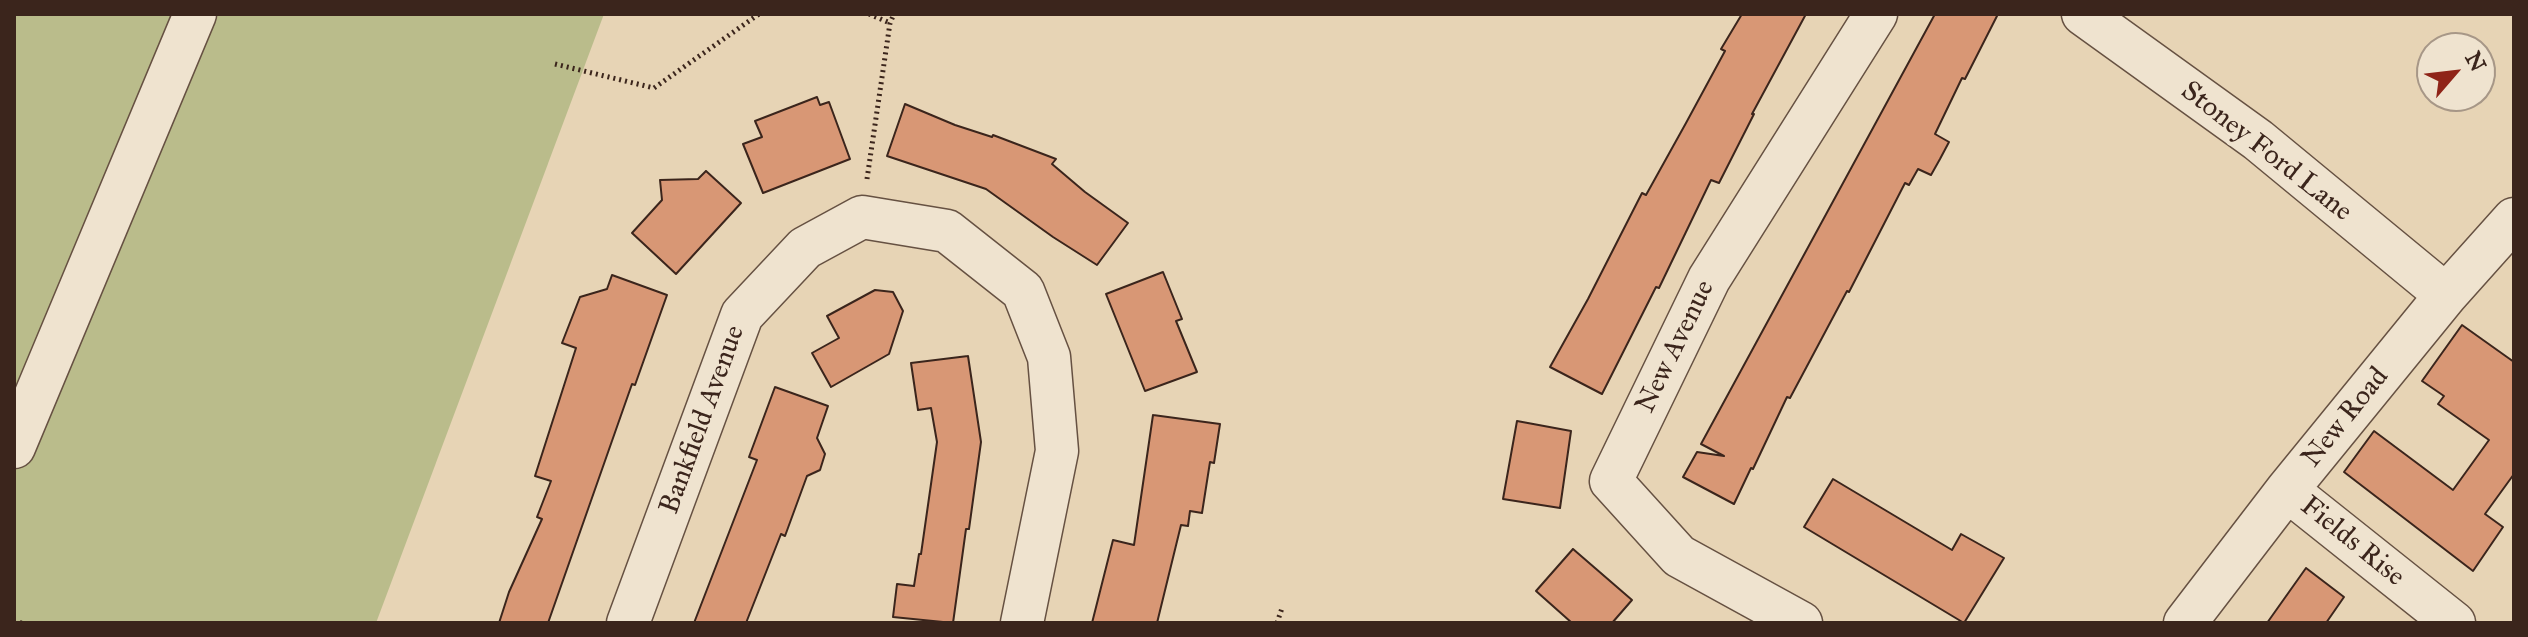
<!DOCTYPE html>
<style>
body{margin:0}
#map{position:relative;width:2528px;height:637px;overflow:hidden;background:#e7d4b5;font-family:"IM FELL Great Primer",serif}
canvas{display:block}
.frame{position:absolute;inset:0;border:16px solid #3b251c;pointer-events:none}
.north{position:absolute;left:2416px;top:32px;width:80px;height:80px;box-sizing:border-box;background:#efe3cf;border:2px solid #a79787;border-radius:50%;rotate:62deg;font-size:22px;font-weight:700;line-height:32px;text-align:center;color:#3b251c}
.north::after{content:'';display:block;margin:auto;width:28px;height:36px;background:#8f2418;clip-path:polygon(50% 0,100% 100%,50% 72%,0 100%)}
</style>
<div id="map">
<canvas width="2528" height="637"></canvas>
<div class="frame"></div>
<div class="north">N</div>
</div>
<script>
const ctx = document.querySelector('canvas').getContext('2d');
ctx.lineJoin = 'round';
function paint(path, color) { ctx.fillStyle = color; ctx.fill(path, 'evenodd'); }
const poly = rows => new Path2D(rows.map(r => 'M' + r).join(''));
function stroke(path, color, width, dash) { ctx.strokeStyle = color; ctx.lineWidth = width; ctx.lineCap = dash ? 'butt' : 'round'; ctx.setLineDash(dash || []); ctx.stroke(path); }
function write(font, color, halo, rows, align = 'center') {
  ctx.font = font + ' "IM FELL Great Primer",serif'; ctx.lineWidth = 8; ctx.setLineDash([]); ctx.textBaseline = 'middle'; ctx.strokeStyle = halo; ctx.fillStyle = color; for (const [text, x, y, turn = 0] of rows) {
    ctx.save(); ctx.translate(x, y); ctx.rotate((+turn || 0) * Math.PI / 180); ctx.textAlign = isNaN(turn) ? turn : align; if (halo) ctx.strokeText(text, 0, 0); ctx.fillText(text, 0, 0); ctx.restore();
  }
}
const green = poly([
 [14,14,604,14,376,623,14,623]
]);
const building = poly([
 [1742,14,1806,14,1752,114,1754,114,1719,183,1711,180,1659,288,1656,287,1602,394,1550,367,1588,299,1642,193,1646,195,1686,123,1725,51,1721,49,1742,14],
 [1935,14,1998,14,1965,79,1962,78,1935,134,1949,142,1940,159,1931,175,1918,169,1909,185,1905,183,1849,292,1847,291,1790,398,1787,397,1753,469,1751,468,1734,504,1683,477,1697,452,1724,456,1701,444,1935,14],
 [817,97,820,105,829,102,850,159,763,193,743,144,762,137,755,121,817,97],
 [905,104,955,125,992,137,993,135,1056,159,1052,164,1085,192,1128,223,1097,265,1053,237,986,189,887,156,905,104],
 [706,171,741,203,676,274,632,233,662,200,660,180,698,179,706,171],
 [1163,272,1182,319,1176,321,1197,372,1145,391,1106,294,1163,272],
 [612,275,667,295,635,385,632,384,548,623,499,623,509,592,542,519,537,517,551,481,535,476,576,348,562,343,580,297,607,289,612,275],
 [875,290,893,292,903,311,889,354,831,387,812,353,839,338,827,316,875,290],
 [2462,325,2514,362,2514,474,2485,514,2503,527,2473,571,2344,472,2374,431,2453,490,2489,440,2438,404,2444,396,2422,381,2462,325],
 [968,356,981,442,969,529,966,529,953,623,893,617,897,584,914,586,919,554,921,554,937,442,931,408,918,410,911,363,968,356],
 [775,387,828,406,817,438,825,454,820,470,807,476,785,536,781,534,746,623,694,623,757,460,749,457,775,387],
 [1153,415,1220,424,1214,463,1210,462,1202,513,1190,511,1188,526,1181,525,1157,623,1092,623,1113,540,1134,545,1153,415],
 [1517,421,1571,431,1560,508,1503,499,1517,421],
 [1833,479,1952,550,1961,534,2004,558,1964,623,1804,527,1833,479],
 [1573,549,1632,600,1612,623,1572,623,1536,591,1573,549],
 [2306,568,2344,597,2326,623,2267,623,2306,568]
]);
const path = poly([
 [869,14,890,23],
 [555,64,654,88,759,14],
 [867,179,890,23,894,14],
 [22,623,23,621],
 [1277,623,1282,608]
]);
const minor = poly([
 [2083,14,2258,140,2446,295],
 [14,447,195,14],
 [2287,490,2454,623],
 [628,623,742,315,805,248,862,217,947,231,1023,291,1049,357,1057,451,1022,623],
 [1801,623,1679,556,1611,481,1709,279,1876,14],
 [2185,623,2287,490,2446,295,2514,219]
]);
const streetNames = [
 ["Stoney Ford Lane",2266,152,38],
 ["New Avenue",1676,347,-64],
 ["New Road",2346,418,-51],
 ["Bankfield Avenue",703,420,-70],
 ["Fields Rise",2352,542,39]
];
paint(green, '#babc8b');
paint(building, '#d89775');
stroke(building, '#3b251c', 2);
stroke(minor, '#665142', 45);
stroke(path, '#3b251c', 5, [2, 4]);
stroke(minor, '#efe3cf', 42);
write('28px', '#3b251c', '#efe3cf', streetNames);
</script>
